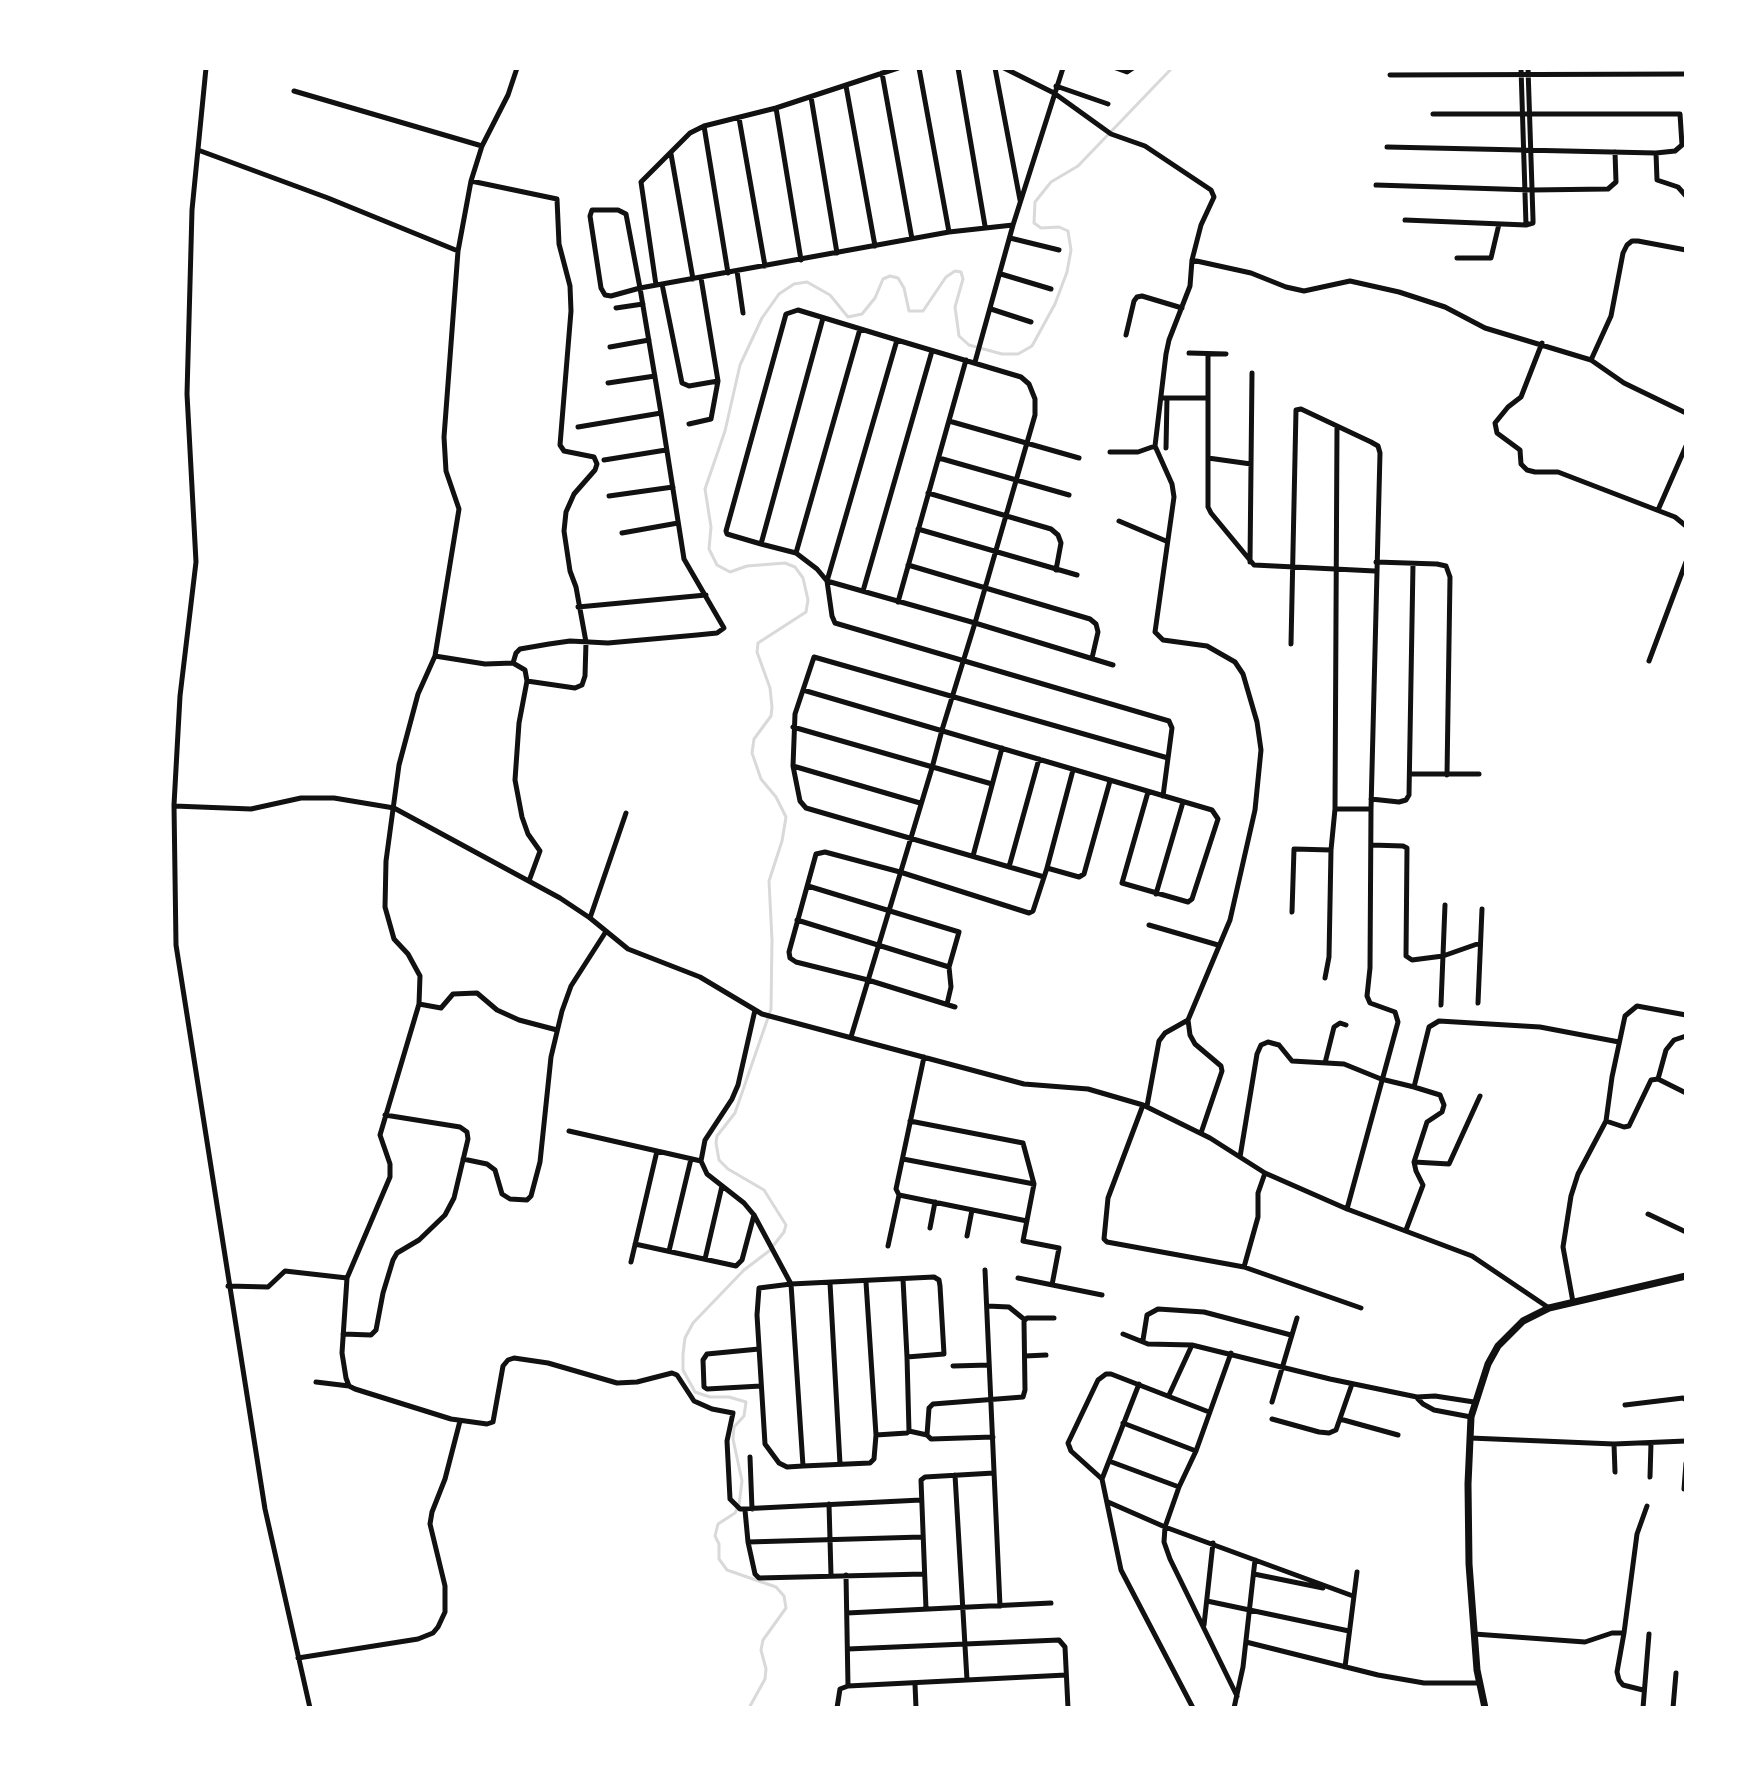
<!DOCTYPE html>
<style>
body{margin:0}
#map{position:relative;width:1754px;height:1776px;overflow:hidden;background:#fff;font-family:"Noto Sans",sans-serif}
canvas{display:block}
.frame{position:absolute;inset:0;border:70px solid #fff;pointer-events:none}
</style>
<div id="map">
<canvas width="1754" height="1776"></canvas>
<div class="frame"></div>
</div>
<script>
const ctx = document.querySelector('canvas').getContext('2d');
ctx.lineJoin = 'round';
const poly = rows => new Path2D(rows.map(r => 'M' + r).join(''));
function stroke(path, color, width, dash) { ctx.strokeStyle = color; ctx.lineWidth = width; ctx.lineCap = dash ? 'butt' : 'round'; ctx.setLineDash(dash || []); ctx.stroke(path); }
const stream = poly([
 [749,1708,765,1679,766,1669,761,1650,763,1640,786,1608,784,1596,776,1587,727,1570,719,1559,719,1544,715,1536,718,1524,735,1513,739,1505,742,1481,733,1439,734,1427,744,1416,746,1402,729,1397,710,1397,695,1392,683,1370,683,1354,685,1338,693,1323,744,1270,769,1251,784,1232,786,1225,764,1190,728,1169,719,1160,716,1143,717,1136,735,1113,771,1009,772,940,769,881,782,841,786,817,776,797,761,779,752,753,754,739,771,716,772,707,770,688,757,652,758,643,806,612,808,600,803,578,795,567,785,563,747,566,730,572,717,565,709,549,711,527,705,489,725,431,740,365,762,318,779,294,794,284,807,282,830,295,848,317,862,314,875,298,883,279,890,276,898,278,904,288,909,311,923,311,946,277,955,271,961,272,963,279,955,307,959,336,969,345,1002,354,1018,354,1032,346,1055,304,1067,272,1071,250,1068,231,1059,227,1041,228,1034,223,1035,202,1051,182,1078,166,1172,68]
]);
const minor = poly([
 [206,68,192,210,187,394,196,562,180,696,174,805,176,945,265,1509,310,1708],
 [517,68,508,95,482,146,471,181,458,251,444,437,446,471,459,509,435,656,418,694,399,765,386,861,385,907,394,939,408,954,420,976,419,1004,380,1135,390,1164,390,1177,347,1278,342,1353,346,1378,349,1386,355,1389,451,1419,487,1424,493,1422,503,1366,508,1360,514,1358,548,1363,617,1383,637,1382,672,1373,677,1375,694,1401,712,1409,733,1413,727,1441,730,1499,740,1509,921,1500],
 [919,68,949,232],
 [958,68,985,226],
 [995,68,1020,200],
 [1004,68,1054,93,1111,134,1145,146,1211,190,1214,197,1201,225,1192,260],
 [1116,68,1127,72,1133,68],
 [1521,68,1526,225,1533,223,1533,219,1528,68],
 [882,73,912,239],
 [1390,75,1686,74],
 [846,86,875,246],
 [1056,86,1108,104],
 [294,91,482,146],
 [811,97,837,253],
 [776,108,801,260],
 [739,118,765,266],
 [704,126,728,273],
 [1387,147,1656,153,1675,151,1682,145,1680,114,1433,114],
 [198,150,328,198,458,251],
 [1656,153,1657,180,1678,187,1686,196],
 [671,154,693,279],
 [471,181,557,199,559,244,570,286,571,311,560,445,564,451,594,457,597,464,595,470,574,494,566,512,564,531,570,571,576,587,586,642,585,676,582,685,575,688,527,681],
 [1376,185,1532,190,1608,189,1616,182,1615,152],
 [1405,220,1526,225],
 [1010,238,1059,250],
 [1457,258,1491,258,1499,224],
 [737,271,743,313],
 [1001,274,1051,289],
 [662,284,682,383,689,386,718,381],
 [656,285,641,182,690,133,704,126,776,108,898,68],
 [616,308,643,304],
 [991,309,1031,322],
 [823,318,761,544,796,553,817,569,827,581,832,616,835,623,1169,721,1172,728,1163,796],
 [1126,335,1134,301,1137,297,1142,296,1182,308],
 [1542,343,1521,397,1508,407,1495,423,1497,433,1520,450,1521,464,1527,470,1535,472,1558,472,1675,517,1686,526],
 [610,347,649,340],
 [1189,353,1226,354],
 [1208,354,1208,507,1211,513,1254,565,1375,571],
 [1591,360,1611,316,1623,253,1627,245,1632,241,1638,241,1686,250],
 [975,362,1013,225,1063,68],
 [608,383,655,376],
 [1164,398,1208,398],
 [949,421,1079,458],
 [689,424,711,419,718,381,701,278],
 [578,427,661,413],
 [1166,448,1167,398],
 [1110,452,1138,452,1155,446],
 [939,458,1069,495],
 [1208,458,1251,464],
 [604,460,666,450],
 [928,493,1051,529,1058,535,1061,543,1056,570],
 [609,496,673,487],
 [1658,510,1686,446],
 [1119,521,1166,541],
 [918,529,1077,575],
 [622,533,678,523],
 [761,544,727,534,726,531,786,314,798,310,897,340],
 [796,553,860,329],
 [1250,562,1252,373],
 [1376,562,1437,564,1446,566,1450,577,1447,775],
 [908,565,1090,619,1096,624,1098,632,1092,658],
 [863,591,932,351],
 [898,602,966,360],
 [578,607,706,595],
 [1291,644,1296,410,1301,409,1371,442,1378,446,1380,453,1371,809,1370,968,1367,996,1370,1003,1395,1012,1398,1022,1347,1209],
 [435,656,485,664,513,663,525,670,527,681,519,723,515,780,522,817,528,834,540,851,529,881],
 [1649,661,1686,562],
 [513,663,516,653,520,649,549,644,570,641,608,643,697,635,717,633,724,628,684,559,661,413,640,288,626,214,618,210,592,210,590,216,601,288,605,295,611,296,640,288,949,232,1013,225],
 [803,690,1212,810,1218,819,1192,899,1188,902,1122,883,1148,792],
 [793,727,992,784],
 [793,766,800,801,806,808,1044,877],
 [1411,774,1479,774],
 [1371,799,1399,802,1406,800,1409,795,1413,564],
 [920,803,793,766,795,714,814,657,1168,758],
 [174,806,251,809,301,798,334,798,394,808,560,898,590,918,628,949,700,977,762,1014,1024,1084,1088,1089,1143,1105,1210,1138,1265,1173,1347,1209,1472,1256,1549,1308],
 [1335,809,1370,809],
 [1371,845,1403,846,1407,848,1406,956,1412,960,1443,956,1480,943],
 [973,856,1002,748],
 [1009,867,1039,759],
 [1047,868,1073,770],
 [808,886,959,932,949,967,951,987,947,1004],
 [1156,894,1183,802],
 [1292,912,1294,849,1331,850],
 [590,918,626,813],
 [797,920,949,967],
 [1149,925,1218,945],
 [1325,978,1329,957,1331,850,1335,809,1337,426],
 [1478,1003,1482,909],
 [419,1004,441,1008,453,994,477,993,497,1010,519,1020,557,1030],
 [1441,1005,1445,905],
 [955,1007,868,980,796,962,790,958,789,952,816,854,825,852,900,872,1029,913,1033,911,1047,868,1079,877,1084,874,1110,781],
 [755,1010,738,1085,732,1099,705,1140,701,1161,707,1174,744,1203,754,1215,791,1284,934,1277,939,1280,940,1286,944,1354,907,1357,909,1431,907,1433,876,1435,874,1459,870,1463,803,1466,787,1467,779,1463,765,1444,757,1315,759,1288,791,1284,803,1466],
 [851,1037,932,768,942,730,975,623,1035,415,1035,399,1029,384,1021,377,897,340,827,581,975,623,1113,665],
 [924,1057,896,1189,899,1195,1027,1221],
 [1325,1063,1334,1027,1340,1023,1346,1025],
 [1658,1079,1666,1050,1674,1040,1686,1036],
 [1143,1105,1108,1198,1104,1239,1107,1242,1244,1267,1361,1308],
 [1147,1106,1159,1041,1165,1033,1188,1020],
 [910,1121,1023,1143,1034,1184,1023,1241,1059,1248,1052,1285],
 [1606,1121,1624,1127,1629,1126,1651,1080,1658,1079,1686,1093],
 [569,1131,701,1161],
 [1201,1133,1222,1071,1221,1066,1195,1044,1190,1035,1188,1020,1230,920,1255,810,1261,750,1257,722,1243,674,1235,662,1207,646,1163,640,1155,632,1174,497,1172,484,1155,446,1166,354,1169,340,1190,286,1192,260,1251,273,1286,287,1304,291,1350,281,1399,292,1445,307,1485,328,1591,360,1624,383,1686,413],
 [1240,1157,1257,1054,1261,1045,1268,1042,1279,1045,1292,1061,1344,1064,1381,1079,1414,1087,1429,1027,1439,1021,1540,1027,1619,1042],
 [463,1159,487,1164,495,1170,502,1194,510,1199,527,1200,531,1196,540,1162,551,1057,562,1011,571,986,605,933],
 [903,1159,1034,1184],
 [1414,1162,1449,1164,1480,1096],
 [1648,1214,1686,1232],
 [930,1228,935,1202],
 [1406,1230,1423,1185,1416,1171,1414,1162,1427,1122,1442,1112,1444,1105,1440,1095,1414,1087],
 [967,1236,972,1210],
 [635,1244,736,1266,742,1260,754,1215],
 [888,1246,899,1195],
 [669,1251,691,1159],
 [705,1259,722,1186],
 [631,1262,657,1151],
 [1244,1267,1258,1217,1258,1193,1265,1173],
 [985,1270,1000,1606],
 [1018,1278,1102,1295],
 [903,1279,907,1357],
 [866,1282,876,1435],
 [830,1283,840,1464],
 [228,1286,268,1287,285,1271,347,1278],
 [1573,1302,1563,1247,1571,1196,1578,1174,1606,1121,1612,1077,1625,1016,1637,1006,1686,1015],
 [987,1306,1009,1307,1025,1320],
 [343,1334,371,1335,376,1330,383,1293,393,1260,397,1253,419,1240,445,1215,454,1198,468,1139,467,1132,460,1127,385,1115],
 [1123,1334,1148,1344,1192,1345,1330,1379,1417,1397,1435,1396,1474,1402],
 [1143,1340,1147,1315,1158,1309,1204,1312,1291,1335],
 [759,1349,707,1354,703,1360,704,1387,707,1389,761,1386],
 [1231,1353,1196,1451,1179,1487,1165,1527,1164,1542,1170,1559,1237,1696],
 [1025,1356,1046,1355],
 [953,1366,989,1365],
 [316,1382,349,1386],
 [1169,1395,1192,1345],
 [1417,1398,1423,1404,1434,1410,1471,1417],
 [1272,1402,1297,1318],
 [1625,1405,1683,1398,1686,1400],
 [1272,1419,1319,1432,1329,1433,1336,1430,1352,1384],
 [1340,1419,1398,1435],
 [1123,1423,1196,1451],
 [909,1431,927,1435],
 [993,1437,931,1439,927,1435,929,1408,933,1404,1023,1397,1025,1390,1024,1321,1027,1318,1054,1318],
 [1470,1438,1614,1444,1686,1441],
 [1614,1444,1615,1472],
 [750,1457,752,1509],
 [1109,1461,1179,1487],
 [955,1475,967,1680],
 [1650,1477,1651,1443],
 [1102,1479,1139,1384],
 [1684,1489,1686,1463],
 [1108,1502,1165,1527,1353,1596],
 [829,1504,831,1575],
 [745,1510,748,1542,755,1574,759,1578,924,1574],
 [748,1542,922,1537],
 [1254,1574,1323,1588],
 [846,1575,848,1686],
 [1207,1601,1349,1631],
 [926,1609,921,1480,925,1477,994,1473],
 [847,1613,1051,1603],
 [1204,1625,1213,1543],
 [1624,1633,1637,1534,1647,1506],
 [1474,1634,1585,1642,1612,1633,1624,1633,1617,1672,1619,1680,1623,1685,1643,1690],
 [1246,1642,1378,1675,1424,1683,1479,1683],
 [848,1649,1059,1640,1065,1647,1068,1708],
 [298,1658,418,1639,433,1633,438,1627,445,1612,445,1586,430,1524,432,1512,445,1479,460,1421],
 [1345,1667,1357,1572],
 [915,1684,916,1708],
 [837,1708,840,1689,848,1686,1066,1675],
 [1193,1708,1121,1570,1102,1479,1071,1451,1068,1443,1098,1380,1106,1374,1111,1374,1209,1412],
 [1234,1708,1243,1667,1255,1560],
 [1643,1708,1649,1634],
 [1673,1708,1676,1673]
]);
const tertiary = poly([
 [1485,1708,1477,1670,1469,1564,1468,1484,1471,1417,1488,1364,1498,1346,1523,1321,1549,1308,1686,1276]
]);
stroke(stream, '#d9d9d9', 3);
stroke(minor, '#111', 5);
stroke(tertiary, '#111', 7);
</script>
